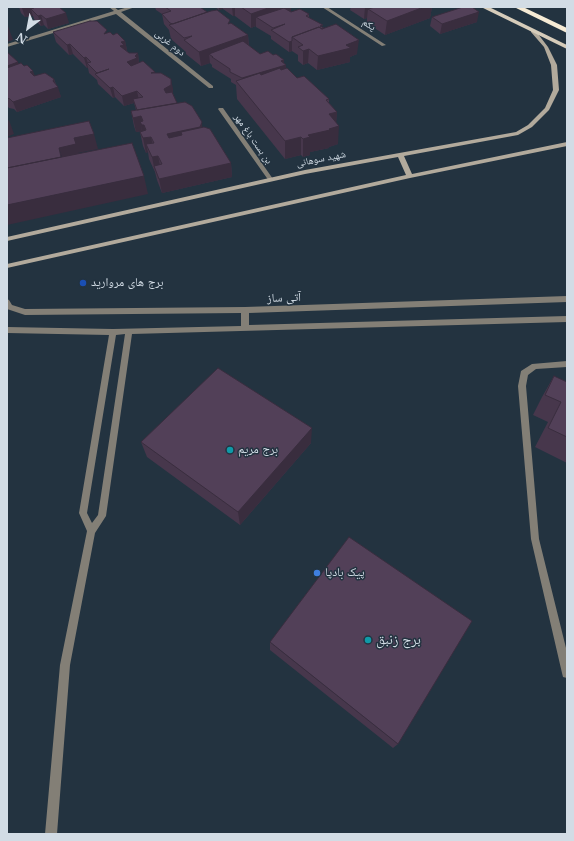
<!DOCTYPE html>
<meta charset="utf-8">
<style>
body{margin:0}
#map{position:relative;width:574px;height:841px;overflow:hidden;background:#233340;font-family:"Libre Baskerville",serif}
canvas{display:block}
.frame{position:absolute;inset:0;border:8px solid #d2dce5;pointer-events:none}
.north{position:absolute;left:8px;top:8px;width:40px;height:40px;-webkit-text-stroke:3px #233340;paint-order:stroke;rotate:212deg;font-size:11px;font-weight:700;line-height:16px;text-align:center;color:#d2dce5}
.north::after{content:'';display:block;margin:auto;width:14px;height:18px;background:#d2dce5;clip-path:polygon(50% 0,100% 100%,50% 72%,0 100%)}
</style>
<div id="map">
<canvas width="574" height="841"></canvas>
<div class="frame"></div>
<div class="north">N</div>
</div>
<script>
const ctx = document.querySelector('canvas').getContext('2d');
ctx.lineJoin = 'round';
const poly = rows => new Path2D(rows.map(r => 'M' + r).join(''));
function paint(path, color) { ctx.fillStyle = color; ctx.fill(path, 'evenodd'); }
function stroke(path, color, width, dash) { ctx.strokeStyle = color; ctx.lineWidth = width; ctx.lineCap = dash ? 'butt' : 'round'; ctx.setLineDash(dash || []); ctx.stroke(path); }
function write(font, color, halo, rows, align = 'center') {
  ctx.font = font + ' "Libre Baskerville","Noto Naskh Arabic",serif'; ctx.lineWidth = 3; ctx.setLineDash([]); ctx.textBaseline = 'middle'; ctx.strokeStyle = halo; ctx.fillStyle = color; for (const [text, x, y, turn = 0] of rows) {
    ctx.save(); ctx.translate(x, y); ctx.rotate((+turn || 0) * Math.PI / 180); ctx.textAlign = isNaN(turn) ? turn : align; if (halo) ctx.strokeText(text, 0, 0); ctx.fillText(text, 0, 0); ctx.restore();
  }
}
const street = poly([
 [109,7,114,7,118,10,128,7,135,7,121,12,213,86,213,88,209,88,116,14,7,47,7,44,114,11,109,7],
 [322,7,327,7,386,45,382,46,322,7],
 [219,108,223,108,273,179,273,181,269,181,218,109,219,108],
 [567,296,567,302,249,313,249,325,567,316,567,322,132,334,106,516,95,533,70,665,57,834,45,834,60,665,87,531,79,513,109,335,7,333,7,327,113,329,241,326,241,313,25,315,7,309,7,299,9,300,12,305,25,309,245,307,567,296],
 [125,334,98,515,92,523,87,513,116,335,125,334],
 [567,361,567,367,536,369,528,375,526,386,539,539,567,652,567,678,563,677,562,673,531,539,518,386,521,371,532,364,567,361]
]);
const secondary = poly([
 [531,30,535,30,548,47,557,65,559,90,549,110,532,127,518,135,404,156,412,174,567,142,567,146,410,178,7,268,7,264,406,175,398,157,305,174,7,241,7,237,305,170,516,132,528,125,545,108,553,90,551,65,544,47,531,32,531,30]
]);
const primary = poly([
 [481,7,489,7,567,45,567,49,481,7]
]);
const highway = poly([
 [514,7,523,7,567,28,567,33,514,7]
]);
const wall = poly([
 [19,7,61,7,60,7,69,23,48,29,44,25,41,26,34,19,33,16,25,17,21,13],
 [155,7,200,7,207,12,230,23,248,35,249,46,260,54,284,63,286,68,297,78,329,99,329,103,337,112,336,122,338,144,329,147,329,148,310,152,310,155,303,157,301,155,285,159,237,99,236,85,231,82,231,79,212,67,212,65,210,63,201,66,186,54,186,52,171,39,169,30,164,24,162,14,156,10],
 [215,7,291,7,291,12,309,14,309,18,357,54,350,57,350,62,317,70,308,63,303,65,298,61,298,55,292,51,289,52,271,39,271,36,256,27,256,26,251,28,235,16,233,16,223,9,219,10],
 [351,7,432,7,430,18,385,35,367,23,367,18,364,19,350,10],
 [432,17,477,22,440,34,430,26],
 [53,32,107,33,125,41,127,50,126,51,129,53,138,53,139,63,155,73,173,89,173,94,177,103,202,122,202,127,231,163,232,177,162,193,157,180,155,172,149,159,148,152,146,153,143,146,140,132,142,131,136,132,134,126,131,111,136,110,134,103,124,106,115,97,113,98,98,84,97,80,89,73,88,68,87,68,73,54,69,55,56,42],
 [7,52,18,62,18,64,35,76,54,79,61,97,17,112,14,109,9,108,7,106],
 [554,376,567,382,567,463,535,447,548,422,533,415,542,397],
 [141,442,311,443,240,525,147,457],
 [270,642,398,744,393,748,270,650]
]);
const shadedWall = poly([
 [28,7,33,7,35,13,31,9,33,16,25,17,22,8],
 [219,7,223,7,223,9,219,10],
 [232,7,235,7,235,16,233,16],
 [271,7,291,7,291,12,256,17,256,26,251,28,251,14],
 [365,7,388,7,368,9,367,18,364,19],
 [424,7,432,7,430,18,385,35,387,21],
 [479,12,477,22,440,34,442,24],
 [66,13,69,23,48,29,46,19],
 [41,15,44,25,41,26,38,16],
 [7,26,8,26,13,40,7,42],
 [248,35,249,49,213,57,209,54,210,63,201,66,199,52],
 [359,40,357,54,350,57,350,62,317,70,318,56],
 [125,41,127,50,125,51,120,46,121,42],
 [292,41,292,51,289,52,289,42],
 [70,44,73,54,69,55,67,45],
 [309,49,308,63,303,65,303,51],
 [138,53,139,63,129,72,127,62],
 [86,57,88,64,87,63,88,68,87,68,84,58],
 [284,60,284,66,286,65,286,75,243,88,242,78],
 [18,62,21,72,7,77,7,66],
 [33,71,37,81,30,72],
 [54,79,56,88,58,87,61,97,17,112,13,102,53,81],
 [171,79,173,89,173,95,165,99,164,89],
 [113,87,115,97,113,98,110,88],
 [137,91,139,101,133,99,134,103,124,106,122,96],
 [337,112,336,127,339,126,338,144,329,147,329,148,310,152,310,155,303,157,303,139,308,135,329,114],
 [141,116,143,125,144,125,147,138,151,137,154,151,146,144,148,152,146,153,143,138,144,138,140,122,142,131,136,132,133,118],
 [9,120,14,134,7,137,7,121],
 [202,122,203,137,181,132,183,145,169,148,167,134],
 [94,134,98,149,78,153,80,159,62,158,59,148,74,138],
 [301,137,301,155,285,159,285,141],
 [158,156,161,170,154,166,155,172,152,157],
 [231,163,232,177,162,193,159,179],
 [144,176,148,194,7,225,7,205],
 [312,428,311,443,240,525,238,512]
]);
const building = poly([
 [33,7,59,7,66,13,46,19,41,15,38,16,31,9,34,8,33,7],
 [165,7,200,7,207,12,173,24,170,23,162,14,171,11,165,7],
 [241,7,271,7,251,14,241,7],
 [375,7,424,7,387,21,368,9,375,7],
 [463,7,472,7,479,12,442,24,432,17,463,7],
 [284,8,291,12,300,9,309,14,306,16,323,25,320,26,324,28,322,29,319,27,292,37,292,41,289,42,271,30,285,24,273,28,256,17,284,8],
 [217,10,230,20,228,24,231,23,248,35,199,52,184,40,192,36,184,38,169,25,211,11,217,10],
 [90,21,97,21,107,30,104,34,110,32,113,35,117,33,125,41,121,42,124,45,120,46,129,53,138,53,135,56,137,58,127,62,131,66,143,61,155,72,151,73,161,73,171,79,171,85,164,89,166,93,172,92,177,103,137,110,133,99,143,97,137,91,122,96,113,87,110,88,95,74,109,69,97,73,87,63,91,62,86,57,84,58,70,44,67,45,53,32,90,21],
 [336,24,359,40,346,45,351,48,318,56,309,49,303,51,298,47,303,45,292,37,319,27,322,29,336,24],
 [243,41,260,54,268,51,273,55,276,54,284,60,281,61,286,65,242,78,230,72,230,69,212,57,213,57,209,54,243,41],
 [7,52,18,62,7,66,7,52],
 [21,63,24,66,27,65,33,71,30,72,34,76,45,73,54,79,53,81,58,87,13,102,10,99,7,98,7,68,21,63],
 [280,68,281,70,287,68,297,78,304,76,329,99,326,100,337,112,329,114,339,126,329,129,330,130,308,135,310,137,303,139,301,137,285,141,236,81,260,73,261,75,280,68],
 [185,102,192,106,202,122,200,127,167,134,169,138,182,135,181,132,204,127,210,129,231,163,159,179,154,166,162,164,158,156,152,157,146,144,154,143,151,137,143,138,140,132,146,130,144,125,142,125,140,122,143,121,141,116,133,118,131,111,185,102],
 [89,121,94,134,74,138,76,144,59,148,61,157,7,168,7,138,89,121],
 [132,143,144,176,7,205,7,168,132,143],
 [218,368,312,428,238,512,141,442,218,368],
 [554,376,567,382,567,437,548,428,561,402,545,395,554,376],
 [349,537,472,621,398,744,270,642,349,537]
]);
const markers = [
 [83,283,4,"#1a4fb4"],
 [230,450,4,"#0f9aa8"],
 [317,573,4,"#3f7fe0"],
 [368,640,4,"#0f9aa8"]
];
const farStreetnames = [
 ["یکم",369,25,32],
 ["دوم غربی",170,43,39],
 ["بن بست باغ مهر",253,139,55],
 ["شهید سوهانی",321,159,-11]
];
const poiNames = [
 ["برج های مروارید",91,283],
 ["برج مریم",238,450],
 ["پیک بادپا",325,573]
];
const streetNames = [
 ["آتی ساز",284,298,-2]
];
const nearPoinames = [
 ["برج زنبق",376,640]
];
paint(street, '#837f76');
paint(secondary, '#b2aa9c');
paint(primary, '#d6ccba');
paint(highway, '#f6ebd5');
paint(wall, '#47374c');
paint(shadedWall, '#392d3e');
paint(building, '#524058');
stroke(building, '#392d3e', 1);
for (const [x, y, r, color] of markers) { const dot = new Path2D(); dot.arc(x, y, r, 0, 2 * Math.PI); ctx.fillStyle = color; ctx.fill(dot); stroke(dot, '#233340', 1.5); }
write('10px', '#d2dce5', '#233340', farStreetnames);
write('12px', '#d2dce5', '#233340', poiNames, 'left');
write('12px', '#d2dce5', '#233340', streetNames);
write('14px', '#d2dce5', '#233340', nearPoinames, 'left');
</script>
